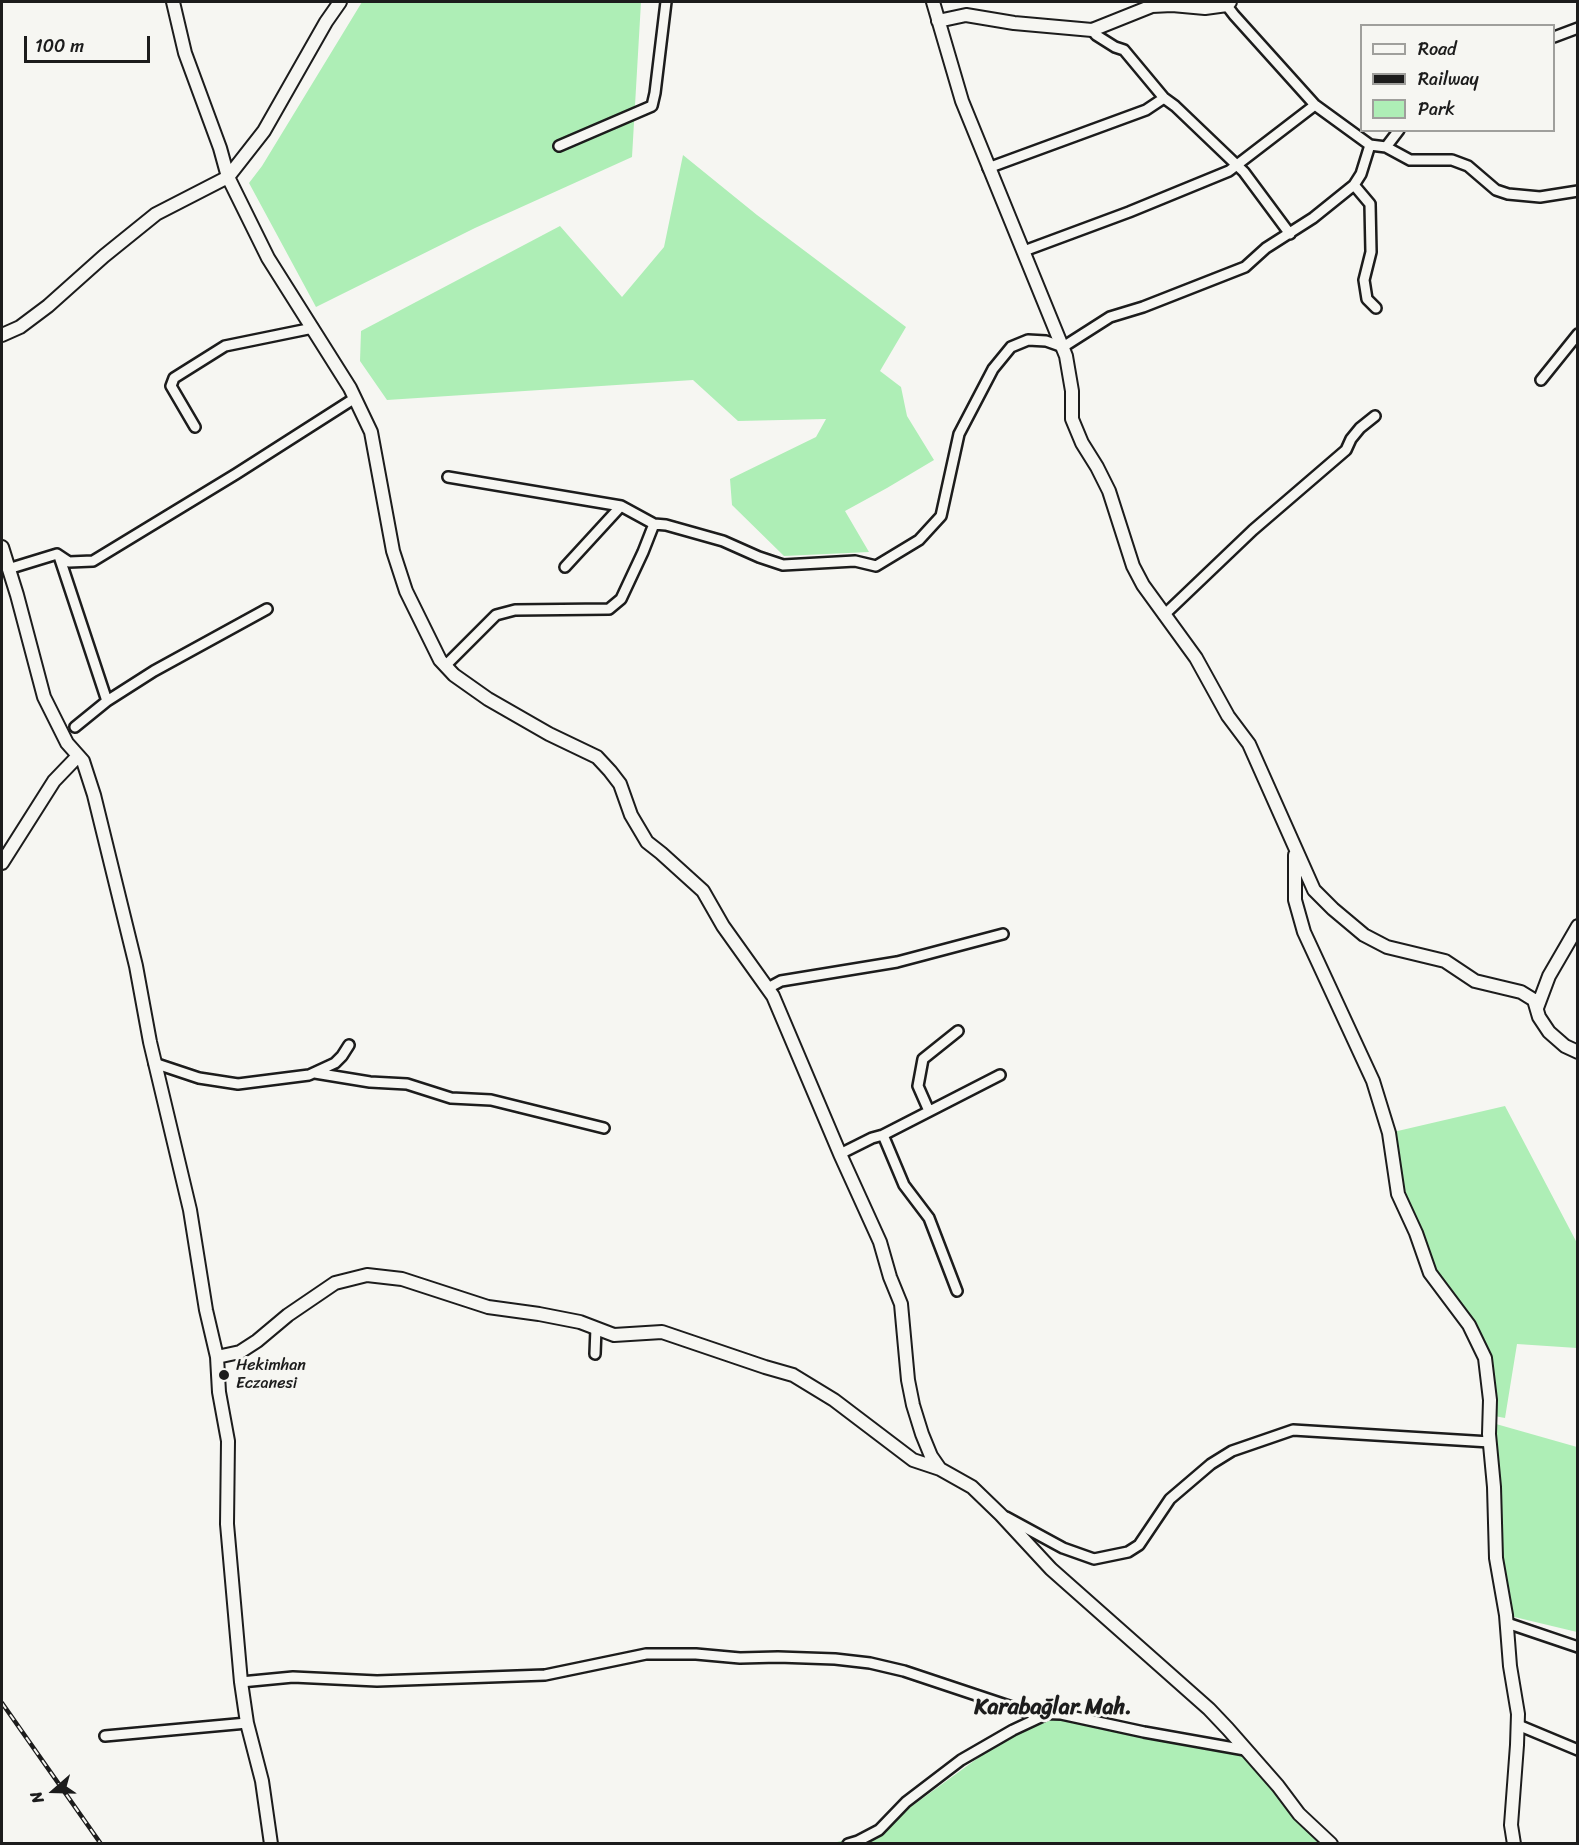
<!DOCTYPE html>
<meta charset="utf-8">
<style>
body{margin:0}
#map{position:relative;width:1579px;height:1845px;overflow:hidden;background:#f6f6f2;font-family:Sriracha,sans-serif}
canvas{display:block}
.frame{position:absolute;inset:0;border:3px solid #1c1c1c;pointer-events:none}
.legend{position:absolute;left:1360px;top:24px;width:195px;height:108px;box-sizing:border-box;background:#f6f6f2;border:2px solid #9f9f9c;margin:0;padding:8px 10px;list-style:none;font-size:18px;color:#1c1c1c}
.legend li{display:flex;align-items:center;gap:12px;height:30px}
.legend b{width:30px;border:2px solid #9f9f9c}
.north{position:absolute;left:24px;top:1761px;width:60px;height:60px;-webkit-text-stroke:4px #f6f6f2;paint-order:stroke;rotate:250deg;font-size:16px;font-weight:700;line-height:24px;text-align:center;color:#1c1c1c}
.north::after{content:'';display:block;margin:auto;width:21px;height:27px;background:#1c1c1c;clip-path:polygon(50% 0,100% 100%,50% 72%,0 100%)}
.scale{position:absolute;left:24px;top:36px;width:126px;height:27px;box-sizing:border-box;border:3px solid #1c1c1c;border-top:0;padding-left:8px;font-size:18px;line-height:21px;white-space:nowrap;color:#1c1c1c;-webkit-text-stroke:4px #f6f6f2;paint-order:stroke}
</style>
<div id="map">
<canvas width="1579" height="1845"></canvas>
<div class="frame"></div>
<ul class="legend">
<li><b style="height:8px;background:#f6f6f2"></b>Road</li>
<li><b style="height:8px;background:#1c1c1c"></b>Railway</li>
<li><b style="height:16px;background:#aeeeb6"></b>Park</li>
</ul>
<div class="north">N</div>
<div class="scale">100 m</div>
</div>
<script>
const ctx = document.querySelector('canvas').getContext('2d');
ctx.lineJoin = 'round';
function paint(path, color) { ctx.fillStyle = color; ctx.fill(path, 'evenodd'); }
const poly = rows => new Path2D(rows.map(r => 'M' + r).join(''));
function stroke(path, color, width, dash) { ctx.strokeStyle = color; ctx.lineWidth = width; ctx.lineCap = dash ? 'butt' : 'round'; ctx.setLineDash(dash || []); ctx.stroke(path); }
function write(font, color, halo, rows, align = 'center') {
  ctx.font = font + ' Sriracha,sans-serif'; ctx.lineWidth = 6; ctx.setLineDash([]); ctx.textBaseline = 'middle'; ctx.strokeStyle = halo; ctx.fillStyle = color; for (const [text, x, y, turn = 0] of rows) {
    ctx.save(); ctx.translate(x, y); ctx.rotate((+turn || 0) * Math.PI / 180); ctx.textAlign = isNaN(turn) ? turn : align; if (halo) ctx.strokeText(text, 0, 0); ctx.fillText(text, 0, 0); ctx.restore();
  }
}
const green = poly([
 [362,2,641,2,632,157,475,228,316,307,249,183,262,166],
 [683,155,757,215,906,327,880,371,901,387,907,416,934,460,887,488,845,511,869,552,784,556,732,505,730,479,816,437,826,419,738,421,693,380,387,400,360,361,361,331,560,226,622,297,664,247],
 [1505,1106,1577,1243,1577,1348,1517,1344,1505,1418,1489,1415,1473,1333,1423,1253,1389,1133],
 [1489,1422,1577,1447,1577,1632,1506,1615],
 [1048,1707,1245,1750,1329,1844,830,1844,879,1830]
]);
const minor = poly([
 [1224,2,1234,15,1315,105,1370,145,1386,147,1410,160,1452,160,1468,166,1496,190,1508,194,1540,197,1578,191],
 [1092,30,1096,35,1115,47,1124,50,1164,98,1175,106,1244,172,1290,234],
 [1554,37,1578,28],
 [559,146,652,106,655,93,666,2],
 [1386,147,1399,130],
 [988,168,1146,110,1164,98],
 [1354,185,1370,204,1371,252,1364,280,1367,299,1376,308],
 [1024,251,1129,212,1229,171,1315,105],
 [1541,380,1578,334],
 [195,427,171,386,174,378,225,346,313,328],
 [448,477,621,506,654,524],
 [59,556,107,701],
 [565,567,621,506],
 [8,569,57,554,69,562,93,561,236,474,355,398],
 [1164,615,1253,530,1346,450,1351,439,1360,428,1375,416],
 [445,666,496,615,515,610,609,609,621,599,643,552,654,524,666,525,723,541,759,557,783,565,855,561,876,566,919,540,941,516,959,434,993,369,1011,347,1028,340,1046,341,1063,347,1110,317,1143,307,1245,267,1266,248,1313,218,1354,185,1361,174,1370,145],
 [75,727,107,701,154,671,267,609],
 [768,988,781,981,897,962,1003,934],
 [154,1063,199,1078,238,1084,309,1075,335,1063,342,1056,349,1045],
 [315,1073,370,1082,407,1084,451,1098,491,1100,604,1128],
 [929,1111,918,1086,923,1059,958,1031],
 [883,1135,904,1185,929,1218,957,1291],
 [840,1154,872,1138,883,1135,1000,1075],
 [595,1354,596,1328],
 [1006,1517,1063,1548,1094,1559,1128,1552,1139,1545,1170,1499,1211,1464,1232,1451,1293,1430,1490,1442],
 [1507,1623,1578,1647],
 [241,1682,293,1677,377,1681,545,1675,646,1654,696,1654,740,1658,778,1657,835,1659,870,1663,904,1671,1030,1713,1061,1714,1144,1732,1245,1750],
 [1518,1725,1578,1750],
 [105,1736,247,1723],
 [848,1844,858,1841,879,1830,906,1802,961,1760,1013,1730,1045,1715]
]);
const tertiary = poly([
 [173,2,185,53,220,148,228,177,268,258,350,388,371,432,393,551,406,591,440,660,454,675,488,699,549,734,597,757,610,771,620,784,631,815,647,842,661,853,703,891,723,926,773,996,840,1154,880,1242,890,1277,901,1304,908,1380,913,1405,922,1434,931,1456,940,1469],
 [933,2,962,101,1066,356,1072,391,1072,419,1082,443,1097,467,1109,491,1133,566,1143,585,1196,658,1228,716,1249,744,1314,890,1333,909,1364,935,1387,947,1445,961,1475,981,1521,992,1534,1000,1539,1017,1549,1032,1565,1046,1578,1052],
 [938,21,966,15,1014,23,1092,30,1152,6,1172,5,1205,8,1227,5,1230,2],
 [2,335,20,327,48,306,104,256,156,214,228,177,264,131,326,22,340,2],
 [2,547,17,595,44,697,67,743,83,761,94,795,136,966,150,1042,190,1210,206,1310,217,1357,219,1392,228,1441,227,1524,241,1682,247,1723,262,1781,271,1844],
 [1295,855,1295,900,1304,932,1373,1081,1389,1133,1398,1194,1416,1233,1430,1273,1469,1325,1485,1358,1490,1400,1489,1434,1494,1487,1496,1558,1506,1615,1510,1666,1518,1714,1517,1745,1511,1825,1514,1844],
 [2,863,54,781,78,756],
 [1537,1008,1549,976,1578,926],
 [217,1357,240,1352,257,1341,288,1315,335,1283,367,1275,402,1279,488,1307,539,1314,580,1322,614,1335,662,1332,765,1367,793,1375,834,1400,913,1460,940,1469,972,1487,1001,1515,1051,1569,1209,1709,1228,1729,1278,1786,1299,1814,1331,1844]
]);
const rail = poly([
 [2,1703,101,1844]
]);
const markers = [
 [224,1375,6,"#1c1c1c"]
];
const poiNames = [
 ["Hekimhan",236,1366],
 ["Eczanesi",236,1384]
];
const districtNames = [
 ["Karabağlar Mah.",1053,1708]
];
paint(green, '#aeeeb6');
stroke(minor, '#1c1c1c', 14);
stroke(tertiary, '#1c1c1c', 16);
stroke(minor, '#f6f6f2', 9);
stroke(tertiary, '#f6f6f2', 12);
stroke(rail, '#1c1c1c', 4.5);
stroke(rail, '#f6f6f2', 2, [7]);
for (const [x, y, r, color] of markers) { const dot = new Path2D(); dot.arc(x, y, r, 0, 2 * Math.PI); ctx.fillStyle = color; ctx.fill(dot); stroke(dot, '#f6f6f2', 2); }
write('16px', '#1c1c1c', '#f6f6f2', poiNames, 'left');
write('bold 22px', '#1c1c1c', '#f6f6f2', districtNames);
</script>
